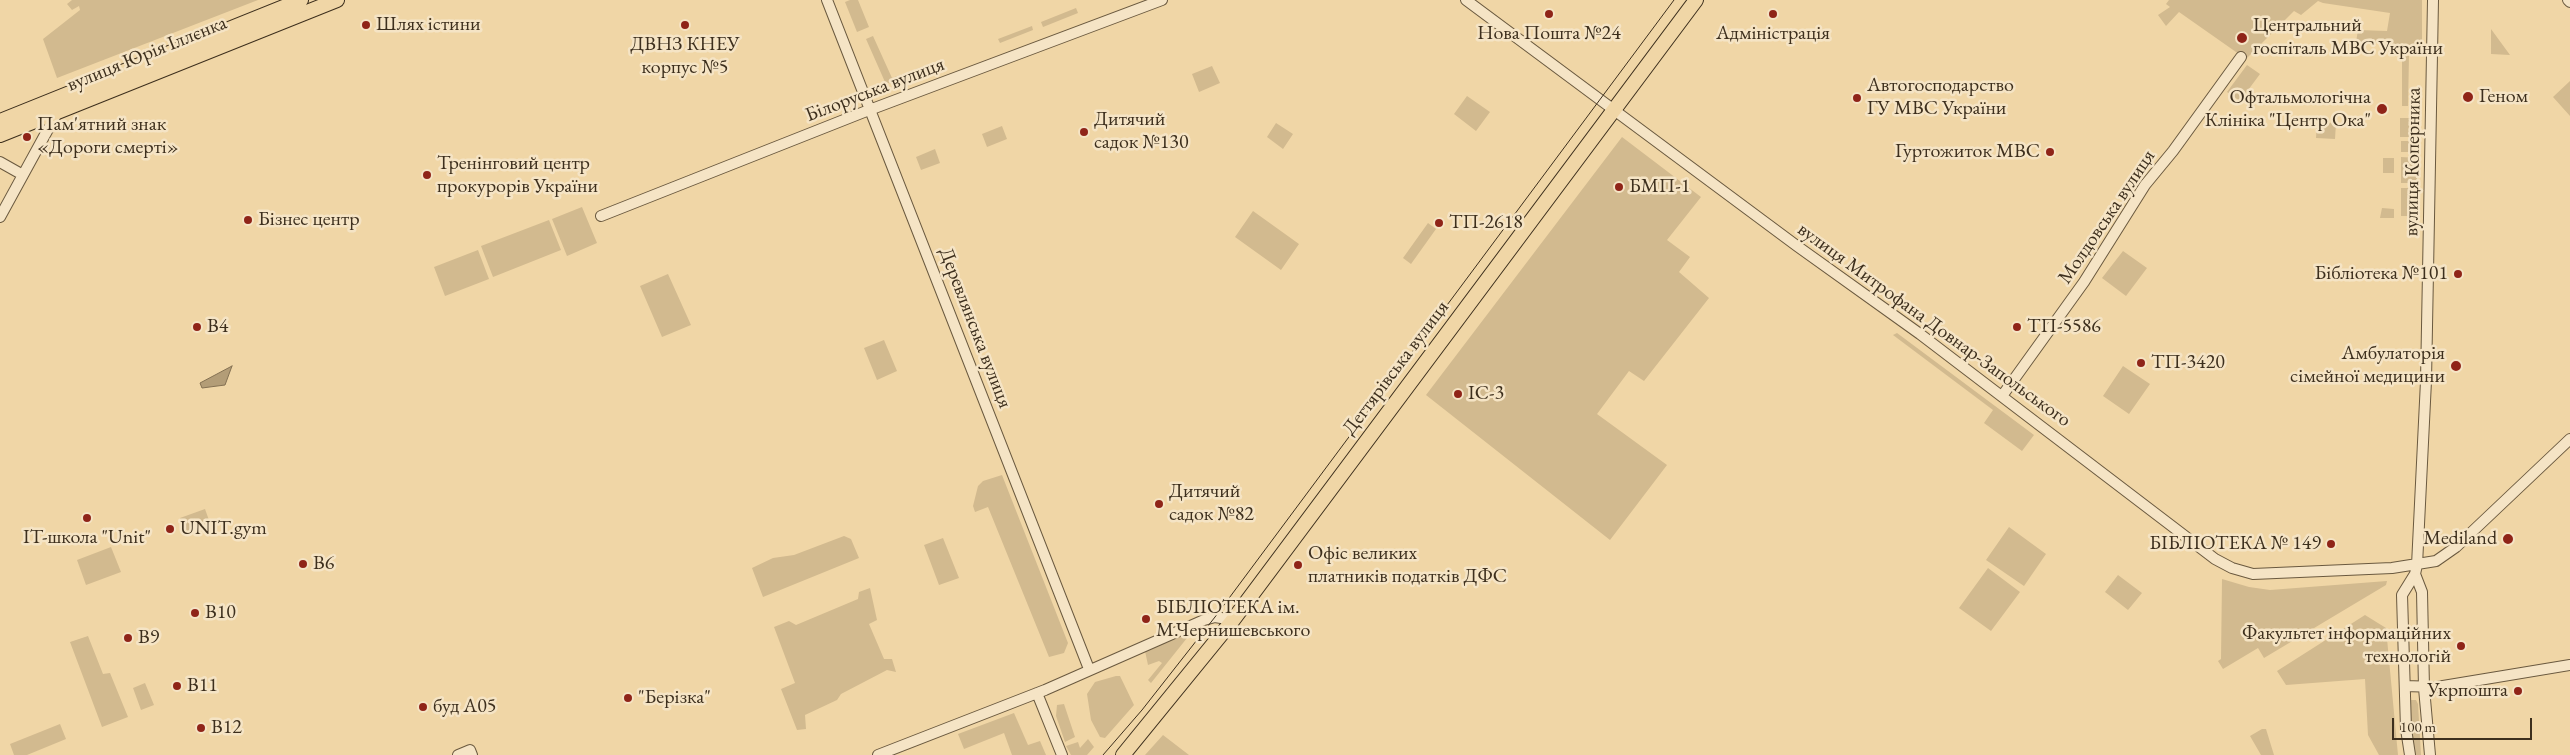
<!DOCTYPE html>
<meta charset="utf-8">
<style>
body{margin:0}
#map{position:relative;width:2570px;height:755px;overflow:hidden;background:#f0d6a6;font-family:"EB Garamond",serif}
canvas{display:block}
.scale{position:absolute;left:2392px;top:718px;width:140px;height:22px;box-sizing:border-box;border:2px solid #3d2f1d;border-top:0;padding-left:6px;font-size:15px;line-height:18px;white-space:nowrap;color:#3d2f1d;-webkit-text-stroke:4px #f5e4c5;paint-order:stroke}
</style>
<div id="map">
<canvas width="2570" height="755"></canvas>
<div class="scale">100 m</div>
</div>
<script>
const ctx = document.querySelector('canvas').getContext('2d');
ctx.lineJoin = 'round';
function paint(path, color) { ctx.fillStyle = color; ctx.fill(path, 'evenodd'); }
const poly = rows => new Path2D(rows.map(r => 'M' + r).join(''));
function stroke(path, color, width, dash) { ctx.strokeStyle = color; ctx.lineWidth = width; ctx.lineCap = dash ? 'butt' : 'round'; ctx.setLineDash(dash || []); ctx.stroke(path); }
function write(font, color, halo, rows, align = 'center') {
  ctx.font = font + ' "EB Garamond",serif'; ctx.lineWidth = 5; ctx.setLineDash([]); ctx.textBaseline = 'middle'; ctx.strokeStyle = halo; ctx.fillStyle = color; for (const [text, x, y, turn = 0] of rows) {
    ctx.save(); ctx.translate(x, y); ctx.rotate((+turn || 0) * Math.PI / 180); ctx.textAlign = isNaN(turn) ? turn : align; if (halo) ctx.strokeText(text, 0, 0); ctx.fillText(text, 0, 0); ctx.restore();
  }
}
const green = poly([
 [72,0,258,0,57,78,43,39,80,10,79,6,72,10,67,4],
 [850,0,858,0,869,27,857,32,845,2],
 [2169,0,2422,0,2422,46,2402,46,2383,41,2383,43,2356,42,2358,30,2387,31,2390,13,2323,3,2318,1,2301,15,2294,11,2246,59,2179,12,2166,26,2158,15,2170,7,2166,4],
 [1076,8,1078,13,1043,27,1041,22],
 [2315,20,2342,24,2341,34,2314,31],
 [1032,26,1033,30,1000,43,998,39],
 [2491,29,2510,55,2491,54],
 [873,36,892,78,932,63,934,68,892,84,885,82,866,39],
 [2402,56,2409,56,2408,106,2402,106],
 [2247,65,2260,74,2240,101,2227,92],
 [1212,66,1220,83,1199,92,1192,74],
 [2570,81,2570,116,2553,97],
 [1467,96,1490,112,1476,131,1454,114],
 [2400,118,2417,118,2417,137,2400,137],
 [2317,122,2336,123,2335,139,2316,138],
 [1276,123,1293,134,1283,149,1267,137],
 [1002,126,1007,139,987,147,982,134],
 [1622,137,1701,197,1667,240,1690,257,1679,272,1709,298,1644,381,1629,371,1597,414,1667,465,1610,540,1426,395],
 [2401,141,2417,141,2417,152,2401,152],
 [935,149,940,163,921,170,916,157],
 [2401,157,2417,158,2417,183,2401,183],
 [2383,158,2394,158,2394,173,2383,173],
 [2401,188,2417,188,2417,216,2401,216],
 [582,207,597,243,567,256,552,219],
 [2382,208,2394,209,2394,218,2380,218],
 [1253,211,1299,244,1281,270,1235,237],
 [549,220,561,250,493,277,481,246],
 [1428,223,1436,229,1411,264,1403,258],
 [478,250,489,279,445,296,434,267],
 [2123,251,2147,268,2126,296,2102,278],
 [668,274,691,325,662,337,640,286],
 [1897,333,2034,435,2022,451,1984,423,1993,410,1893,335],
 [884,340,897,371,877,380,864,348],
 [2123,366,2150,384,2129,414,2103,396],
 [1002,475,1068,643,1064,653,1049,657,988,507,975,512,973,506,978,486,983,481],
 [205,509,210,523,185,532,180,518],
 [2009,527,2046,554,2024,586,1986,560],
 [844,536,851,539,859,558,763,597,752,568,773,558,794,555],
 [943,538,959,578,939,585,924,545],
 [111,547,121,572,86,585,77,560],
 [1988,568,2020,592,1991,631,1959,608],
 [2118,575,2142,593,2128,610,2105,592],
 [2222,579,2249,587,2270,590,2387,581,2386,585,2264,658,2258,648,2223,669,2218,661,2221,659],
 [870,588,877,620,869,624,884,659,892,659,896,672,887,670,841,694,837,700,805,715,806,729,797,730,781,689,795,683,774,627,789,621,796,625,858,599,859,592],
 [2365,615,2386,628,2398,755,2379,755,2368,735,2365,679,2286,685,2277,671],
 [1191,633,1151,683,1148,680,1162,663,1159,661,1148,665,1145,651],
 [88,636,103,674,110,673,128,717,102,727,70,642],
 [1116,676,1120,676,1134,705,1105,738,1100,737,1091,720,1087,694,1095,682],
 [145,683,154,705,141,710,133,688],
 [2411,700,2416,700,2418,704,2421,755,2412,755,2408,707],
 [1064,704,1075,737,1065,742,1056,716,1057,705],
 [1014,713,1028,745,1040,741,1046,755,1012,755,1004,733,964,749,958,734],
 [60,724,66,739,27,755,14,755,10,744],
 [2262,729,2266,729,2274,755,2261,755,2250,736],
 [1163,735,1189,755,1145,755],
 [1088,739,1094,747,1087,755,1071,755,1066,746,1078,742,1080,748]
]);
const water = poly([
 [232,366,225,385,202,388,200,383,232,366]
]);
const minor = poly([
 [827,0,1089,669],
 [1466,0,1797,246,1920,334,2215,559,2232,568,2253,574,2392,568,2436,561,2456,547,2570,439],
 [2568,0,2570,2],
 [0,162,23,175],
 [601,216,864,112,1162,0],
 [0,217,58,111],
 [2002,396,2084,282,2145,185,2173,151,2241,57],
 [2415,574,2422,592,2424,688,2430,755],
 [2405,686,2437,687,2570,665],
 [1037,693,1062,755],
 [458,755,470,750,472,755],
 [878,755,1045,690,1204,620,1215,617,1233,620],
 [2410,755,2406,729,2402,595,2415,574,2417,565,2426,381,2433,0]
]);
const major = poly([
 [0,121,301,0],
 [0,135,337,0],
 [1123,755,1233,620,1696,0]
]);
const tram = poly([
 [1103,755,1142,710,1215,617,1674,0]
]);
const markers = [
 [1549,14,5,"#8f2418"],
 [1773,14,5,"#8f2418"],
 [366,25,5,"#8f2418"],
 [685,25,5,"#8f2418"],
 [2242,38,6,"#8f2418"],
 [2468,97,6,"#8f2418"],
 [1857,98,5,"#8f2418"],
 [2382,109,6,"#8f2418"],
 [1084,132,5,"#8f2418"],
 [27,137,5,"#8f2418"],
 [2050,152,5,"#8f2418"],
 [427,175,5,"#8f2418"],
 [1619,187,5,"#8f2418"],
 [248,220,5,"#8f2418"],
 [1439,223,5,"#8f2418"],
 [2458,274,5,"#8f2418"],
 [197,327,5,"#8f2418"],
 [2017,327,5,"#8f2418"],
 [2141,363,5,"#8f2418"],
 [2456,366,6,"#8f2418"],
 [1458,394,5,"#8f2418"],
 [1159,504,5,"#8f2418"],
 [87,518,5,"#8f2418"],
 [170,529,5,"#8f2418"],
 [2508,539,6,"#8f2418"],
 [2331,544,5,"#8f2418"],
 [303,564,5,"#8f2418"],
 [1298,565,5,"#8f2418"],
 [195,613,5,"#8f2418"],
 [1146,619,5,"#8f2418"],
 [128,638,5,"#8f2418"],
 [2461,646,5,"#8f2418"],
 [177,686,5,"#8f2418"],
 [2518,691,5,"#8f2418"],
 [628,698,5,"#8f2418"],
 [423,707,5,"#8f2418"],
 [201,728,5,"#8f2418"]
];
const poiNames = [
 ["Шлях істини",376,25],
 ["Центральний",2253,26],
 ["госпіталь МВС України",2253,49],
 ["Нова Пошта №24",1549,34,"center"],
 ["Адміністрація",1773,34,"center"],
 ["ДВНЗ КНЕУ",685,45,"center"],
 ["корпус №5",685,68,"center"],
 ["Автогосподарство",1867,86],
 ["ГУ МВС України",1867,109],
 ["Геном",2479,97],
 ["Офтальмологічна",2371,98,"right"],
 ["Клініка \"Центр Ока\"",2371,121,"right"],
 ["Дитячий",1094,120],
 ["садок №130",1094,143],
 ["Пам'ятний знак",37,125],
 ["«Дороги смерті»",37,148],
 ["Гуртожиток МВС",2040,152,"right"],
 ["Тренінговий центр",437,164],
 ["прокурорів України",437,187],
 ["БМП-1",1629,187],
 ["Бізнес центр",258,220],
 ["ТП-2618",1449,223],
 ["Бібліотека №101",2448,274,"right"],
 ["B4",207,327],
 ["ТП-5586",2027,327],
 ["Амбулаторія",2445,354,"right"],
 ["сімейної медицини",2445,377,"right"],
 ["ТП-3420",2151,363],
 ["ІС-3",1468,394],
 ["Дитячий",1169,492],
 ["садок №82",1169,515],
 ["UNIT.gym",180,529],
 ["IT-школа \"Unit\"",87,538,"center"],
 ["Mediland",2497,539,"right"],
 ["БІБЛІОТЕКА № 149",2321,544,"right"],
 ["Офіс великих",1308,554],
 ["платників податків ДФС",1308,577],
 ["B6",313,564],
 ["БІБЛІОТЕКА ім.",1156,608],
 ["М.Чернишевського",1156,631],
 ["B10",205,613],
 ["Факультет інформаційних",2451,634,"right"],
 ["технологій",2451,657,"right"],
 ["B9",138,638],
 ["B11",187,686],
 ["Укрпошта",2508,691,"right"],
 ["\"Берізка\"",638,698],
 ["буд А05",433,707],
 ["B12",211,728]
];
const streetNames = [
 ["вулиця Юрія Іллєнка",147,54,-22],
 ["Білоруська вулиця",875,90,-21],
 ["вулиця Коперника",2413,162,-89],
 ["Молдовська вулиця",2107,217,-56],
 ["вулиця Митрофана Довнар-Запольського",1934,325,36],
 ["Деревлянська вулиця",975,328,69],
 ["Дегтярівська вулиця",1396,368,-53]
];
paint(green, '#d2ba8f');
paint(water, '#b39d77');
stroke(water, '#847153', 1);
stroke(minor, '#6a593f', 12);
stroke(major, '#3d2f1d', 16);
stroke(minor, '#f5e4c5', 10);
stroke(major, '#f0d6a6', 14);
stroke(tram, '#3d2f1d', 1);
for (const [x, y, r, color] of markers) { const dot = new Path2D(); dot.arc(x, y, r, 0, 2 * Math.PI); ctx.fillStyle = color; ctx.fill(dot); stroke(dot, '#f5e4c5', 2); }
write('20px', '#3d2f1d', '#f5e4c5', poiNames, 'left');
write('20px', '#3d2f1d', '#f5e4c5', streetNames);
</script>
